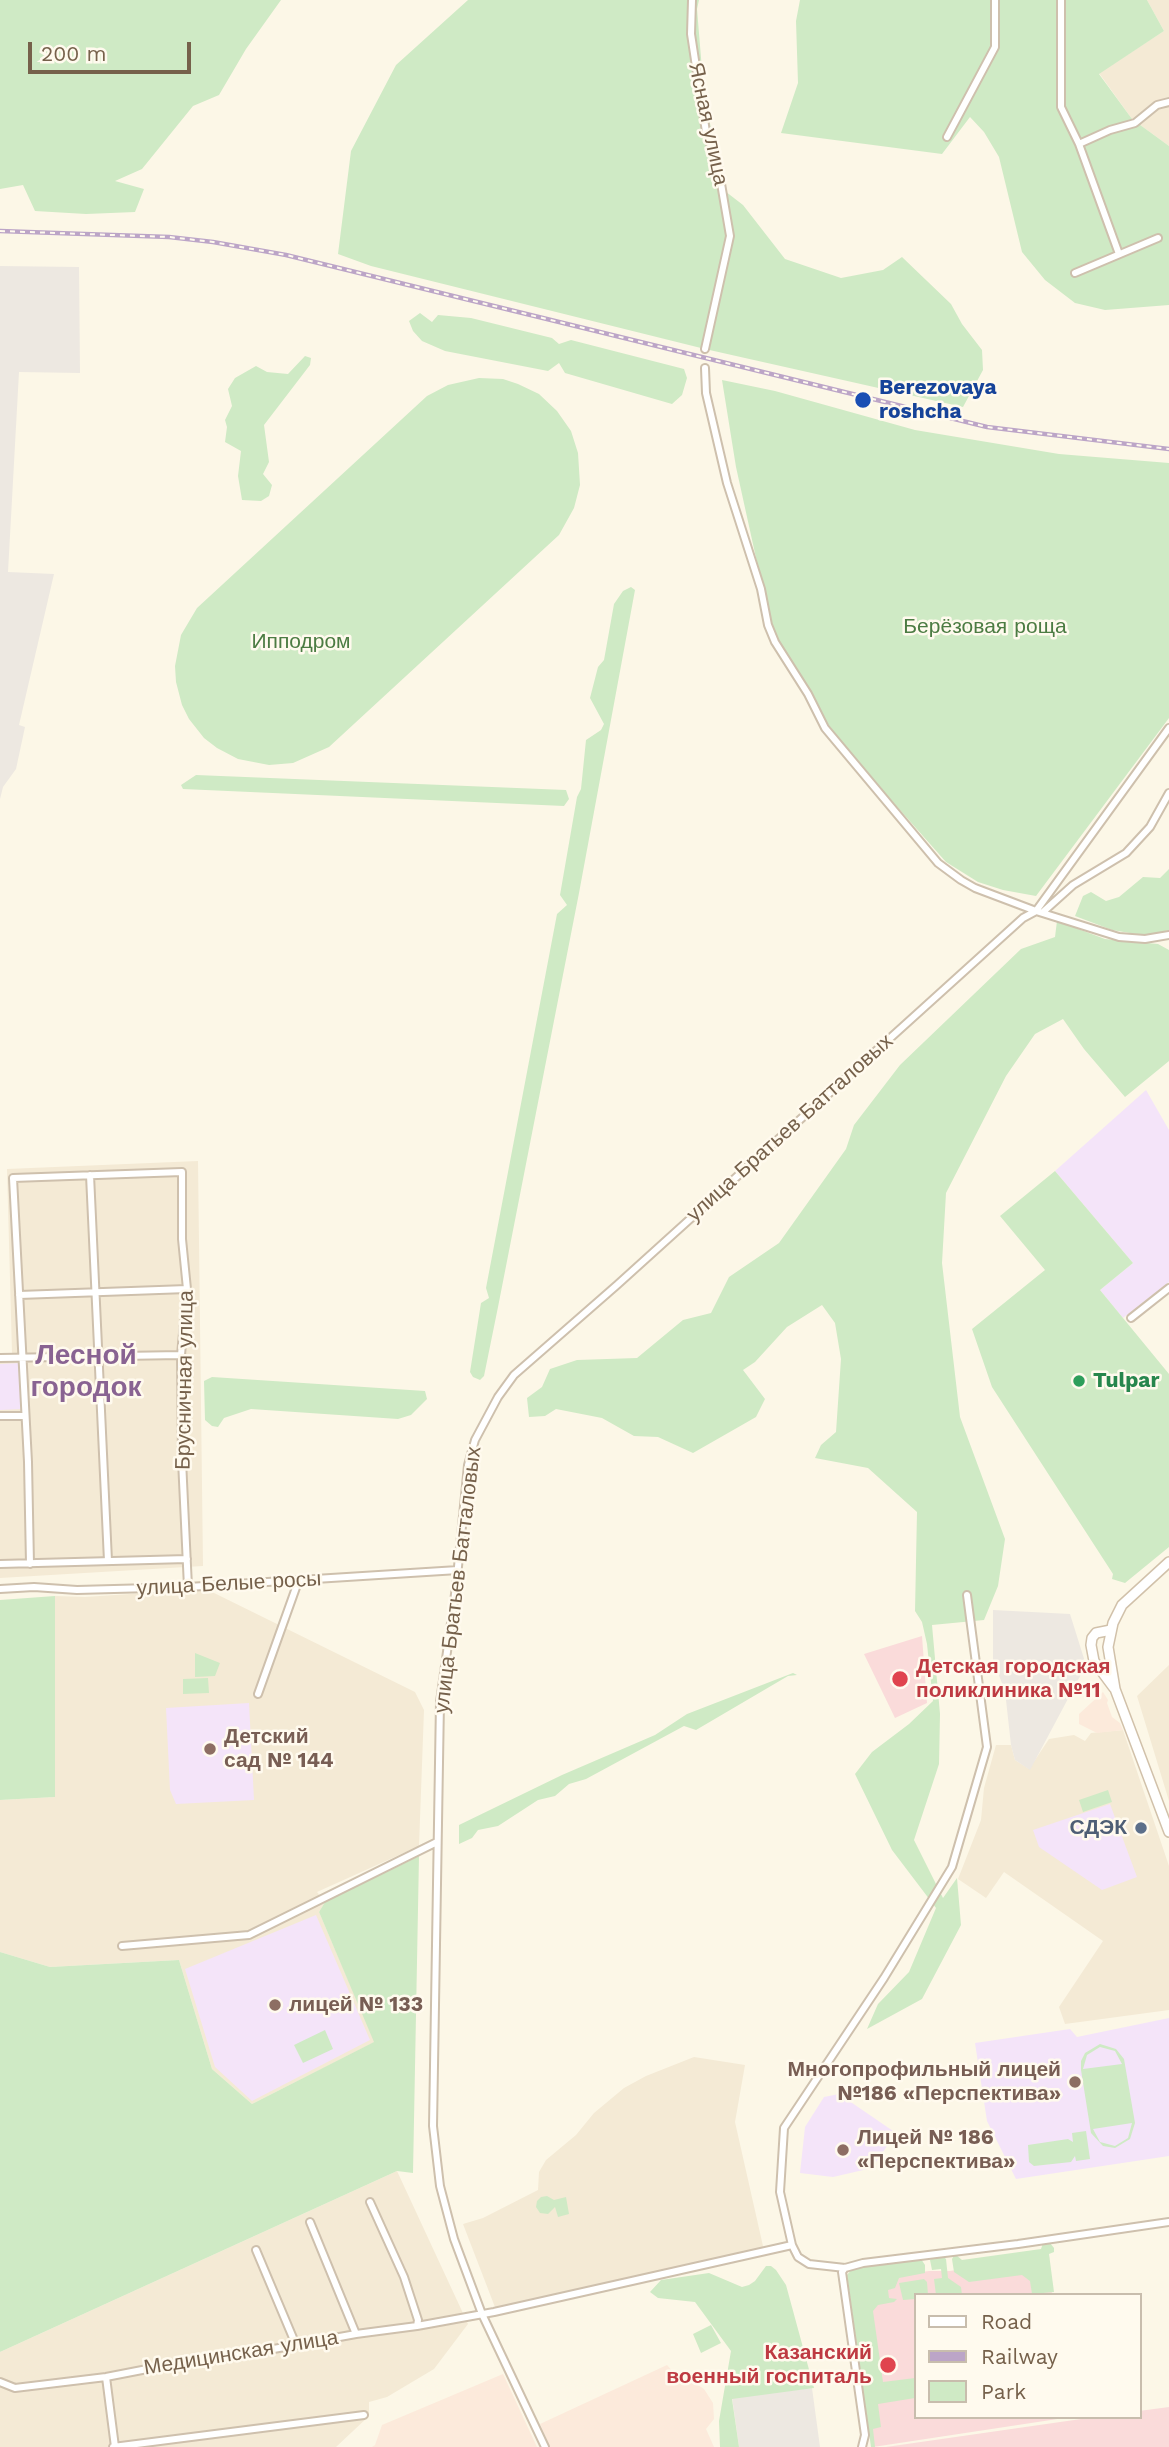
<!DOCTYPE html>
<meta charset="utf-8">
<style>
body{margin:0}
#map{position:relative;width:1169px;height:2447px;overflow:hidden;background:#fcf7e7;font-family:"Work Sans",sans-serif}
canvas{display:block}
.legend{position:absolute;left:914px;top:2293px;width:228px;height:126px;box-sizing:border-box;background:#fffaee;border:2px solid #c8bdad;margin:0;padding:9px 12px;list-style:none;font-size:21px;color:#76614b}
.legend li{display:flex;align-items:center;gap:14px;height:35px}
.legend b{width:35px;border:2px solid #c8bdad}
.scale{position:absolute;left:28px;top:42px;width:163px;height:32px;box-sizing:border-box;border:4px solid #76614b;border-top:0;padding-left:9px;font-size:21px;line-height:24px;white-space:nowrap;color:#76614b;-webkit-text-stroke:5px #fffaee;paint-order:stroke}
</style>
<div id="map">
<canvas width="1169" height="2447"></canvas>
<ul class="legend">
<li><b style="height:9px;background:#fff"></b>Road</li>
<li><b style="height:9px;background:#bca5c7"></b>Railway</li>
<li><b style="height:19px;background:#cfeac5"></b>Park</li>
</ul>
<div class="scale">200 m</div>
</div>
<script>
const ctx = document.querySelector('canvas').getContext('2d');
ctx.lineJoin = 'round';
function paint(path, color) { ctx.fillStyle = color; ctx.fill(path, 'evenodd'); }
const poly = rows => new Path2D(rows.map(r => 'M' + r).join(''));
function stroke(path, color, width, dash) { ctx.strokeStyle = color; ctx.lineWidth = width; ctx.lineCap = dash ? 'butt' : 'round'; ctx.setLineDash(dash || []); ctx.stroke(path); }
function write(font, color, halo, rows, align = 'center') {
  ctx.font = font + ' "Work Sans",sans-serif'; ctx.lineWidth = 5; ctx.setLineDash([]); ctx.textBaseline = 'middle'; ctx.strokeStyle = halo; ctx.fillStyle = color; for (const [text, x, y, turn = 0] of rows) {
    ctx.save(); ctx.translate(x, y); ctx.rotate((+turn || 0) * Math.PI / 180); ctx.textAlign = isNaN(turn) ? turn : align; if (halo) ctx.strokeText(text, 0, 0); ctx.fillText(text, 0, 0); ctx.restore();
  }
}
const residential = poly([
 [1147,0,1169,0,1169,146,1132,119,1099,73,1164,31],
 [198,1161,203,1566,0,1578,0,1354,12,1353,7,1169],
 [206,1589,415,1692,424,1710,419,1846,317,1892,325,1902,319,1912,375,2042,252,2104,212,2069,179,1960,50,1967,0,1952,0,1800,55,1797,0,1742,55,1607,55,1596,85,1597],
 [1169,1665,1169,1801,1137,1696],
 [1123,1730,1169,1866,1169,2010,1065,2024,1059,2007,1103,1941,1004,1872,986,1898,958,1879,981,1820,984,1788,996,1745,1011,1745,1015,1760,1029,1769,1049,1739,1074,1735,1085,1741,1091,1733],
 [694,2057,745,2065,735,2122,765,2255,498,2315,463,2224,483,2218,538,2190,539,2172,546,2160,576,2135,594,2113,624,2088,646,2076],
 [397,2171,468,2324,434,2369,387,2397,369,2402,369,2416,336,2447,0,2447,0,2352]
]);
const commercial = poly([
 [1103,1692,1108,1700,1107,1703,1112,1717,1120,1723,1123,1730,1097,1733,1079,1724,1079,1714],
 [667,2365,682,2382,695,2383,704,2389,713,2403,714,2419,706,2429,714,2447,550,2447,540,2424],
 [503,2374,537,2447,372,2447,375,2445,382,2425]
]);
const industrial = poly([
 [0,266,79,267,80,373,19,372,8,572,54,574,19,725,25,727,16,769,3,787,0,799],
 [993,1610,1070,1614,1086,1665,1030,1770,1015,1760,1011,1745,1005,1691,993,1660],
 [812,2388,820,2447,739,2447,732,2397]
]);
const education = poly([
 [1146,1090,1169,1130,1169,1282,1123,1318,1100,1290,1133,1263,1055,1171],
 [21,1363,23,1409,0,1410,0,1364],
 [249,1703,254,1800,176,1804,170,1790,166,1708],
 [1110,1804,1137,1877,1102,1890,1039,1847,1033,1830],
 [316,1915,370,2040,252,2101,215,2067,185,1969],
 [1169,2018,1169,2156,1016,2179,987,2121,975,2043,1070,2029,1077,2037],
 [839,2094,896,2133,872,2168,833,2177,800,2173,805,2127,824,2097]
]);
const medical = poly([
 [922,1636,927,1703,895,1718,864,1654],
 [1049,2255,1052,2295,915,2295,915,2417,1064,2418,873,2447,861,2280,929,2271,950,2271],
 [1169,2407,1169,2447,886,2447,1095,2417,1139,2417,1139,2411]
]);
const green = poly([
 [0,0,281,0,246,49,219,95,193,106,142,169,115,181,144,189,135,212,86,214,35,211,23,185,0,189],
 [468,0,699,0,697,9,703,82,721,188,743,205,785,259,841,278,883,270,902,257,951,304,962,324,982,350,983,370,963,407,705,349,371,266,338,254,351,151,396,65],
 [800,0,1147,0,1164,31,1099,74,1132,119,1169,146,1169,305,1105,310,1075,303,1045,280,1022,252,999,157,984,132,970,117,942,154,781,133,798,83,796,21],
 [420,313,432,322,438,315,471,318,552,338,559,344,571,340,684,369,687,378,682,395,672,404,565,373,559,363,548,371,445,351,422,341,413,331,409,321],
 [305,356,311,358,310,365,264,425,269,462,263,474,272,485,269,496,261,501,242,500,238,476,241,451,225,442,227,427,225,420,232,406,228,389,235,378,256,366,267,372,288,374],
 [479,378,503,379,518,384,539,394,557,411,571,431,578,453,580,485,574,508,559,535,329,747,293,763,269,765,238,759,217,748,204,738,189,719,182,705,176,682,175,666,181,635,197,608,427,396,448,385],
 [722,380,775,391,915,430,1059,454,1169,463,1169,718,1036,896,1003,890,978,882,946,862,861,766,827,723,779,642,771,626,736,467],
 [631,587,635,590,579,893,498,1307,484,1376,480,1380,473,1377,470,1372,481,1303,489,1298,486,1288,557,914,567,905,560,895,577,797,581,789,586,740,601,730,604,724,590,698,598,667,604,660,614,604,623,591],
 [196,775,566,790,569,799,564,806,183,789,181,785],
 [1169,869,1169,930,1150,935,1136,934,1112,930,1075,916,1083,896,1091,892,1106,901,1119,897,1143,877,1160,878],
 [1057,921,1105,939,1158,944,1169,950,1169,1061,1125,1097,1084,1049,1063,1019,1035,1034,1006,1076,946,1193,942,1263,960,1417,1005,1539,998,1586,984,1620,932,1625,940,1714,939,1764,914,1840,943,1898,957,1878,961,1925,922,1999,867,2029,878,2004,909,1972,936,1908,892,1850,855,1774,872,1752,909,1724,933,1701,927,1644,922,1622,915,1611,917,1512,868,1468,815,1458,821,1445,836,1432,841,1359,835,1323,822,1305,787,1327,755,1362,743,1370,765,1399,756,1417,693,1453,658,1437,634,1436,602,1418,556,1409,545,1416,529,1417,527,1398,542,1387,550,1369,577,1360,637,1358,683,1320,711,1313,729,1277,779,1243,846,1149,854,1125,900,1065,1021,949,1055,937],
 [1055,1171,1133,1263,1100,1290,1169,1374,1169,1547,1125,1583,1112,1579,1113,1574,992,1387,972,1329,1045,1270,1000,1216],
 [212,1377,425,1391,427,1399,411,1415,398,1419,251,1409,224,1418,218,1427,212,1426,205,1420,204,1381],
 [55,1596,55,1797,0,1800,0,1600],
 [195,1653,220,1663,215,1676,195,1677],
 [793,1673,797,1675,788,1676,696,1730,684,1726,586,1779,569,1784,555,1796,538,1800,498,1826,478,1830,472,1838,459,1844,459,1825,562,1775,655,1735,687,1714],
 [208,1678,209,1693,183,1694,183,1679],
 [1108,1790,1112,1802,1083,1812,1079,1800],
 [419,1856,413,2173,397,2171,0,2352,0,1952,50,1967,179,1960,212,2069,252,2104,374,2042,319,1912,325,1902],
 [325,2030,333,2049,303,2063,294,2045],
 [1100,2044,1116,2049,1124,2059,1135,2123,1130,2139,1115,2148,1103,2146,1091,2133,1081,2070,1081,2061,1085,2053],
 [1100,2047,1115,2051,1122,2064,1083,2069,1087,2055],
 [1132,2123,1128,2138,1115,2146,1100,2142,1093,2129],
 [1086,2131,1090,2159,1076,2161,1075,2156,1071,2162,1034,2166,1029,2162,1028,2145,1068,2139,1073,2142,1072,2133],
 [547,2196,554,2200,566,2197,569,2214,558,2217,555,2207,548,2214,540,2213,536,2207,537,2201,541,2197],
 [1043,2243,1050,2243,1054,2248,1054,2252,1049,2254,1054,2292,1032,2294,1030,2281,1022,2275,969,2282,954,2272,952,2259,955,2254,962,2260,1041,2249],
 [935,2257,943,2256,946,2259,948,2278,961,2287,962,2295,936,2295,934,2279,942,2278,941,2269,932,2270,930,2260],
 [921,2259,925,2265,925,2273,899,2278,895,2288,888,2290,889,2298,897,2299,894,2302,878,2305,873,2311,883,2382,915,2378,915,2398,878,2404,881,2427,873,2429,875,2447,871,2447,847,2275,852,2269,857,2267],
 [766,2266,771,2266,776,2270,786,2285,814,2388,732,2399,739,2447,720,2447,719,2421,731,2351,695,2302,658,2298,650,2292,661,2280,709,2273,742,2287,749,2285,755,2281],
 [924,2279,927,2282,928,2295,915,2295,915,2299,903,2300,899,2283],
 [711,2325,721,2343,701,2353,693,2334]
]);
const street = poly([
 [692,0,691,34,706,132,718,166,730,236,705,349],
 [1061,0,1061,107,1079,144,1119,254],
 [947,137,995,47,995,0],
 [1079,144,1110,130,1135,123,1157,105,1169,102],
 [1075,273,1158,238],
 [705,368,706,393,727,483,761,589,768,625,775,642,808,694,825,728,938,863,961,880,975,888,1036,911,1119,937,1145,939,1169,935],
 [1043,912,1073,885,1126,853,1150,827,1169,793],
 [90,1175,108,1561],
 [19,1295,187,1289],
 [1131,1318,1169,1288],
 [0,1358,181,1355],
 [0,1416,25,1416],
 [0,1564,187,1559],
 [30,1564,28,1462,13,1178,182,1172,182,1239,187,1289,181,1355,182,1460,188,1587],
 [0,1589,34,1587,77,1590,188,1587,458,1570],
 [967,1595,987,1747,952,1867,884,1978,784,2128,780,2192,792,2245,798,2257,809,2264,845,2268,863,2263,1018,2244,1169,2222],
 [258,1694,298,1582],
 [122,1946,249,1935,437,1842],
 [370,2202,404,2277,418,2320,417,2326],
 [310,2222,356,2334],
 [256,2250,296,2345],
 [845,2268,842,2272,865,2435,862,2447],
 [106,2377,115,2447],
 [0,2382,15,2388,106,2377,173,2364,235,2356,356,2334,417,2326,494,2312,792,2245],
 [113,2447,364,2415],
 [545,2447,482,2314,454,2239,440,2186,433,2126,440,1702,456,1587,468,1465,475,1440,498,1397,514,1375,617,1285,1023,918,1036,911,1169,728]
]);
const secondary = poly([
 [1169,1562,1122,1605,1113,1623,1108,1647,1115,1689,1169,1832],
 [1111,1630,1096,1633,1092,1638,1091,1645,1094,1661,1114,1688]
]);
const rail = poly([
 [0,231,169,237,213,242,286,255,987,427,1169,449]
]);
const markers = [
 [863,400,9,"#1a4fb4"],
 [1079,1381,7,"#2e9e5b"],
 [900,1679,9,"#e0444e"],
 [210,1749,7,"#8d6e63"],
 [1141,1828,7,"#5c6f8a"],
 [275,2005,7,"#8d6e63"],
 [1075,2082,7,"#8d6e63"],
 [843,2150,7,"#8d6e63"],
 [888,2365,9,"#e0444e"]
];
const streetNames = [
 ["Ясная улица",708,124,78],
 ["улица Братьев Батталовых",790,1128,-42],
 ["Брусничная улица",185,1380,-89],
 ["улица Братьев Батталовых",458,1580,-83],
 ["улица Белые росы",229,1584,-3],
 ["Медицинская улица",241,2353,-9]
];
const transitNames = [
 ["Berezovaya",879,388],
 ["roshcha",879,412]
];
const parkNames = [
 ["Берёзовая роща",985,627],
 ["Ипподром",301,642]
];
const leisureNames = [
 ["Tulpar",1093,1381]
];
const healthNames = [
 ["Детская городская",916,1667],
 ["поликлиника №11",916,1691],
 ["Казанский",872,2353,"right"],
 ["военный госпиталь",872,2377,"right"]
];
const educationNames = [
 ["Детский",224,1737],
 ["сад № 144",224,1761],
 ["лицей № 133",289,2005],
 ["Многопрофильный лицей",1061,2070,"right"],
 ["№186 «Перспектива»",1061,2094,"right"],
 ["Лицей № 186",857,2138],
 ["«Перспектива»",857,2162]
];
const serviceNames = [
 ["СДЭК",1127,1828]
];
const districtNames = [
 ["Лесной",86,1356],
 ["городок",86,1388]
];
paint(residential, '#f4ead5');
paint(commercial, '#fceadb');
paint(industrial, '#ede8e1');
paint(education, '#f4e4f9');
paint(medical, '#fadbda');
paint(green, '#cfeac5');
stroke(street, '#cec0ad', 10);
stroke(secondary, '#d1c1aa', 12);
stroke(street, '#fff', 6);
stroke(secondary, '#fff', 9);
stroke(rail, '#bca5c7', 4.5);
stroke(rail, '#fffaee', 2, [5]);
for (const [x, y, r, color] of markers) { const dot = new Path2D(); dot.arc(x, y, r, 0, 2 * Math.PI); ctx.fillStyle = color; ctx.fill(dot); stroke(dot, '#fffaee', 2.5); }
write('21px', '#76614b', '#fffaee', streetNames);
write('bold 21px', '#164399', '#fffaee', transitNames, 'left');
write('21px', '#4c7c43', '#fffaee', parkNames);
write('bold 21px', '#27864d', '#fffaee', leisureNames, 'left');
write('bold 21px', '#be3a42', '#fffaee', healthNames, 'left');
write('bold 21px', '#785e54', '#fffaee', educationNames, 'left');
write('bold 21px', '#4e5e75', '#fffaee', serviceNames, 'right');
write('bold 28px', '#896392', '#fffaee', districtNames);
</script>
